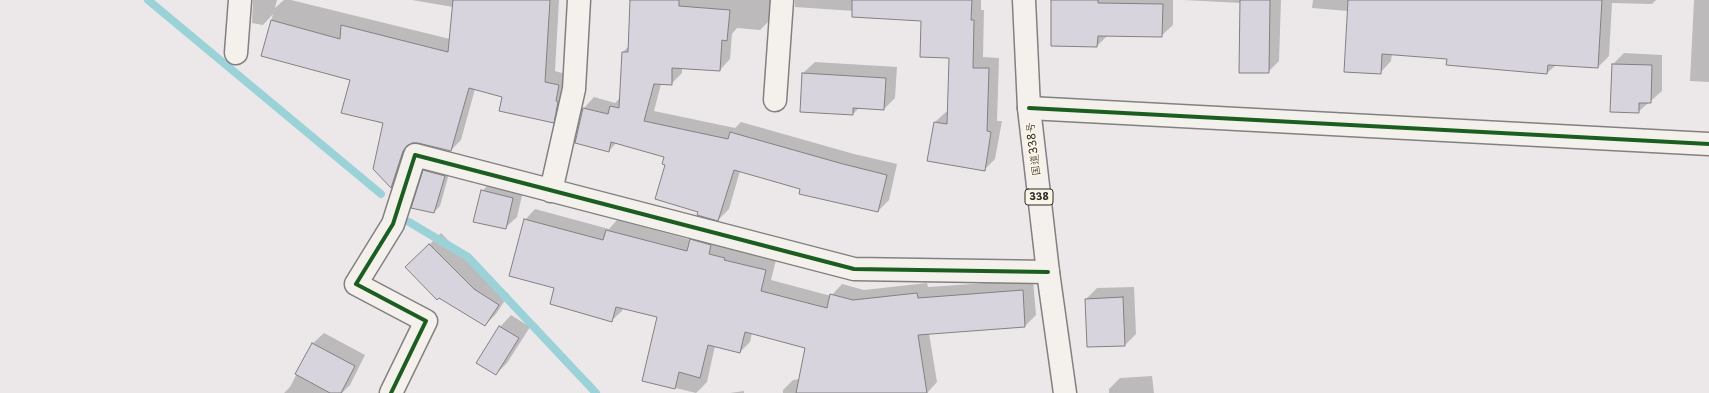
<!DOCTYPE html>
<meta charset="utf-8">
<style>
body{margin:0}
canvas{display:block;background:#ece8ea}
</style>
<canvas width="1709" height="393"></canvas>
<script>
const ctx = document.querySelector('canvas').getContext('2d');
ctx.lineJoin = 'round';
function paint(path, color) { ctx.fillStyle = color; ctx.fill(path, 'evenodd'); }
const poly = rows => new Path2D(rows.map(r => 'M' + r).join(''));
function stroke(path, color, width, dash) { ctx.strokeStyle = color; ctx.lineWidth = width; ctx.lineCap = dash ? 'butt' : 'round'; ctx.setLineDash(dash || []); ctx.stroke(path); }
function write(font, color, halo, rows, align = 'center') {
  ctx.font = font + ' "Playpen Sans","Klee One",sans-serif'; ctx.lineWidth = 4; ctx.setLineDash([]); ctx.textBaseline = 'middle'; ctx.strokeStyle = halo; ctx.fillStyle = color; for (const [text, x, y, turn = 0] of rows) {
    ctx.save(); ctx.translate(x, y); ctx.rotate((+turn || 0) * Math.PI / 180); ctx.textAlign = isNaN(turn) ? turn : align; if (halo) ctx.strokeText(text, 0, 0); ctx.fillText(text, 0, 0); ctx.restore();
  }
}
const shadow = poly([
 [253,0,277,0,275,8,284,0,291,0,450,39,453,7,412,0,559,0,555,71,569,75,564,111,553,122,504,96,475,89,461,140,451,150,418,142,413,142,402,176,391,186,385,123,351,79,262,55,273,14,263,25,252,23],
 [631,0,774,0,771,19,760,30,737,28,732,34,730,59,720,70,682,67,682,73,671,84,661,84,654,111,735,128,741,122,854,154,897,164,889,200,878,211,740,171,729,209,718,220,699,211,666,164,665,156,616,143,609,151,584,108,594,97,615,103,621,97,623,52,629,46],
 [795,0,981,0,981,10,984,10,983,57,999,58,997,121,1002,121,995,159,984,170,935,122,946,112,948,112,950,57,922,20,854,11,795,7],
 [1052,0,1173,0,1173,25,1161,36,1108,35,1097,46],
 [1183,0,1281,0,1279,61,1268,72,1241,3],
 [1313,0,1656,0,1652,4,1612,3,1609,56,1598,67,1556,65,1547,73,1448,58,1392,54,1391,61,1380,73,1348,11,1312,8],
 [1694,0,1709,0,1709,82,1690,81],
 [1624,53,1662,55,1662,91,1638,112,1613,64],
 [815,62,897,67,895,98,884,109,859,108,853,114,803,73],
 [430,165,450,170,440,206,434,212,424,171],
 [493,180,524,187,517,217,505,228,482,191],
 [535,209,609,229,617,220,691,240,702,229,735,248,734,249,776,260,771,280,831,296,842,284,864,290,927,283,928,287,1033,280,1036,315,1025,326,929,333,937,382,927,393,783,393,783,390,793,380,830,374,806,347,752,333,750,342,740,352,715,346,707,382,696,393,643,380,658,316,623,308,622,311,611,321,556,287,525,220],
 [441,233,485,278,509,294,496,314,485,325,418,256],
 [1134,287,1136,334,1125,345,1086,299,1097,288],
 [511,315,530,327,507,363,496,374,500,327],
 [324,333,365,355,350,385,342,393,284,393,290,387,312,344],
 [1152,376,1154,393,1109,393,1109,389,1120,378],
 [744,391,744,393,730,393]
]);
const stream = poly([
 [148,0,381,194],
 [409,222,468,257,596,393]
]);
const building = poly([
 [453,0,550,0,545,82,559,85,556,101,558,102,554,123,499,111,502,97,469,88,451,151,418,143,412,143,407,146,403,151,391,188,373,169,383,123,341,113,350,80,261,56,271,20,340,39,341,25,448,52,453,0],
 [630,0,679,0,679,6,730,10,727,41,722,40,720,71,672,68,672,85,654,84,644,121,728,139,730,132,843,164,887,175,878,212,799,194,800,189,734,170,718,221,697,215,698,212,655,199,665,165,662,164,664,157,611,142,609,152,575,143,583,108,608,114,610,106,619,108,622,52,628,52,630,0],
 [852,0,972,0,971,20,974,20,973,68,989,68,987,131,991,132,985,171,927,161,934,122,947,124,949,58,920,57,921,21,852,17,852,0],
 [1051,0,1098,0,1098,3,1163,4,1162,37,1098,36,1097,47,1051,46,1051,0],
 [1240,0,1270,0,1269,73,1239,73,1240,0],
 [1348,0,1602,0,1598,68,1548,65,1547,74,1446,65,1447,59,1382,54,1381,74,1344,72,1348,0],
 [1612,64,1652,65,1651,103,1639,103,1639,113,1610,112,1612,64],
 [802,73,886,78,884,110,853,108,853,115,800,112,802,73],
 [423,170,445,176,434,213,411,208,423,170],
 [481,190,513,198,506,229,473,222,481,190],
 [524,219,603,240,606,230,687,251,690,239,711,245,709,254,725,258,724,260,766,270,761,291,827,308,830,294,853,300,917,293,918,298,1023,290,1025,327,918,335,927,393,796,393,805,348,745,332,740,353,708,345,700,378,679,372,675,389,642,381,657,317,616,307,612,322,550,304,554,288,509,276,524,219],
 [429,244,474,289,499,305,485,326,439,298,437,300,405,267,429,244],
 [1123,297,1125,346,1087,347,1085,299,1123,297],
 [499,326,519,338,496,375,476,363,499,326],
 [312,343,355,366,341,393,330,393,295,374,312,343]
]);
const street = poly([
 [236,53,240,0],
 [775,100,782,0],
 [1029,108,1709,144],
 [551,191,574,89,579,0],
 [391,393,426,321,356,284,393,224,415,155,854,269,1048,272]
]);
const highway = poly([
 [1024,0,1029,108,1048,272,1065,393]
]);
const cycleway = poly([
 [1029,108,1709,144],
 [391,393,426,321,356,284,393,224,415,155,854,269,1048,272]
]);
const shields = [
 [1039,197,28]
];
const shieldNames = [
 ["338",1039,197]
];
const streetNames = [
 ["国道338号",1034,149,-97]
];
paint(shadow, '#0003');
stroke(stream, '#9ad2d8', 8);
paint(building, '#d7d4de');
stroke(building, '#828081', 1);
stroke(street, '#828081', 25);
stroke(highway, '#828081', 25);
stroke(street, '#f4f0ec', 22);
stroke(highway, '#f4f0ec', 22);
stroke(cycleway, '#1b5e20', 4);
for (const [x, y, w] of shields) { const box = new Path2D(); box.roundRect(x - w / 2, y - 8, w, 16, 3); ctx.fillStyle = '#fcf5e5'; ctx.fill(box); stroke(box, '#2b2b2b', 1); }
write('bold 10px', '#2b2b2b', null, shieldNames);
write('11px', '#2b2b2b', '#fcf5e5', streetNames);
</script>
